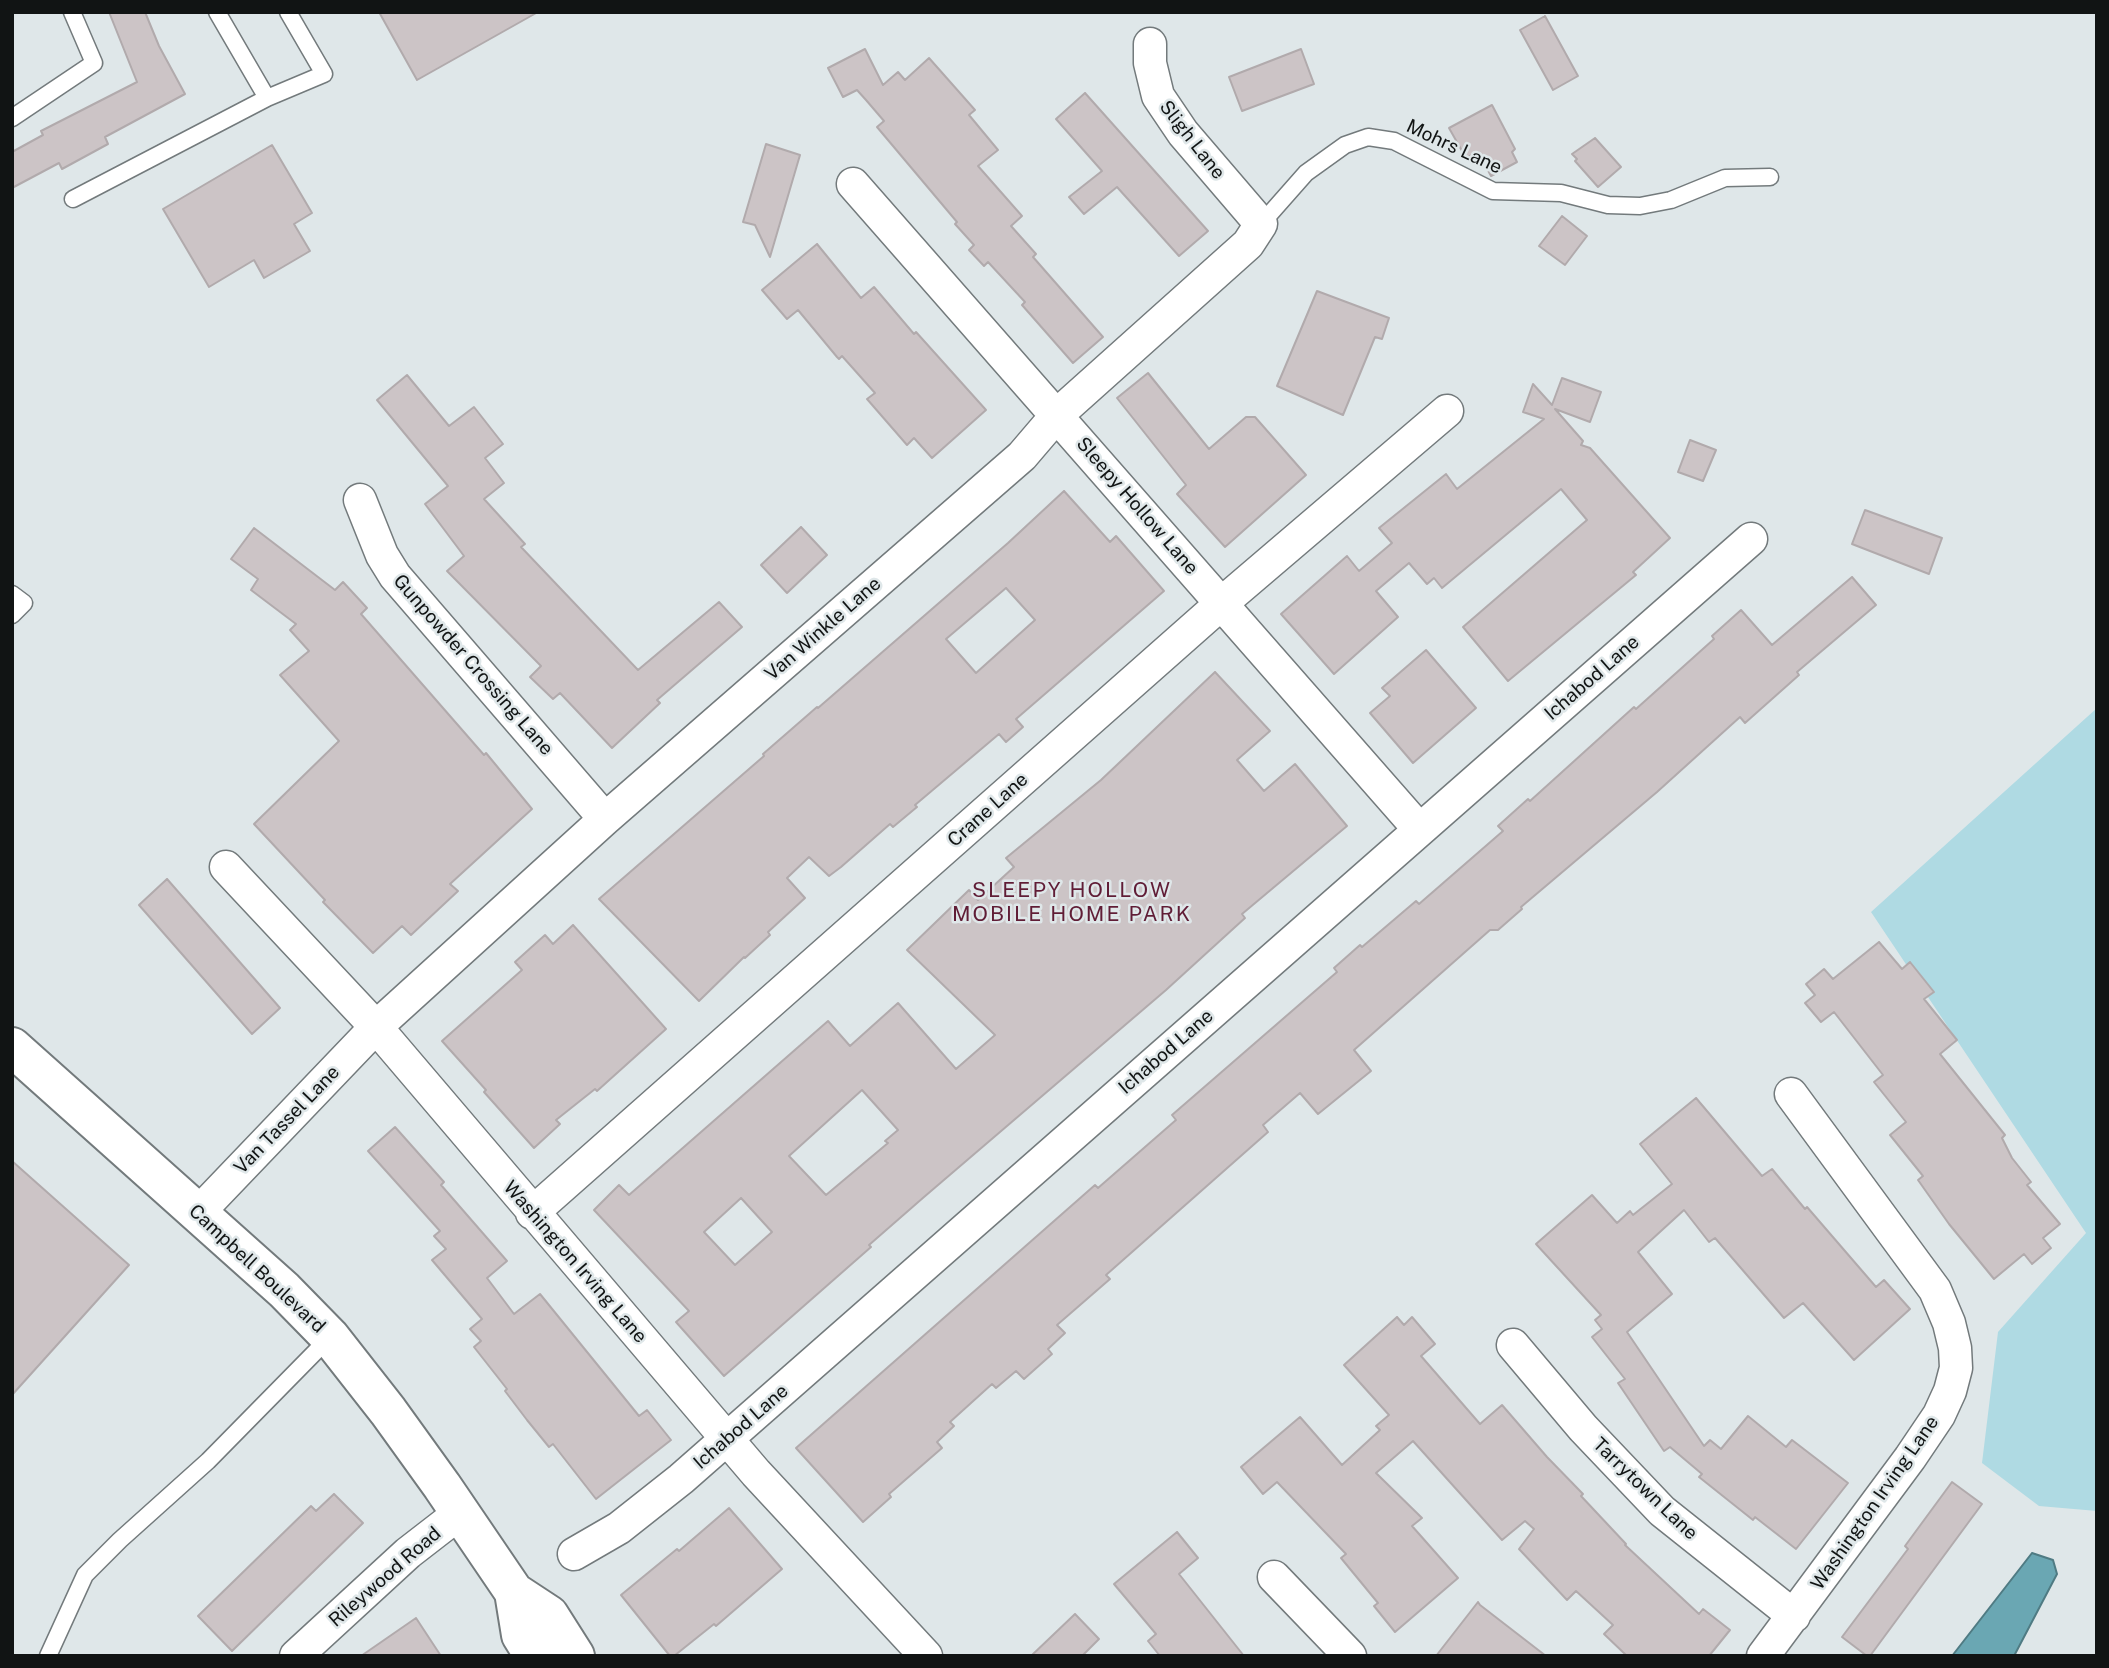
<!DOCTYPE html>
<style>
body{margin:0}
#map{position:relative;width:2109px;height:1668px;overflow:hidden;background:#dfe7e9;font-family:"Public Sans",sans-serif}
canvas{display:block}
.frame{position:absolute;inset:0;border:14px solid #111414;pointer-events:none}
</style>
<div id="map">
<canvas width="2109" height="1668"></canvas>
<div class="frame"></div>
</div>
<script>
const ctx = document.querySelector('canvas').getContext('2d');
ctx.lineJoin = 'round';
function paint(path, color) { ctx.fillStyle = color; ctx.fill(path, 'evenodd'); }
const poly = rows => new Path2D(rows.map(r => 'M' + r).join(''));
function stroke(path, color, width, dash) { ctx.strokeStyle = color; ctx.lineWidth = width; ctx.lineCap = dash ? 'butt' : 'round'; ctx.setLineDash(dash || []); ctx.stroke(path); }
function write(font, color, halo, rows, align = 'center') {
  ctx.font = font + ' "Public Sans",sans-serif'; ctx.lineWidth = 5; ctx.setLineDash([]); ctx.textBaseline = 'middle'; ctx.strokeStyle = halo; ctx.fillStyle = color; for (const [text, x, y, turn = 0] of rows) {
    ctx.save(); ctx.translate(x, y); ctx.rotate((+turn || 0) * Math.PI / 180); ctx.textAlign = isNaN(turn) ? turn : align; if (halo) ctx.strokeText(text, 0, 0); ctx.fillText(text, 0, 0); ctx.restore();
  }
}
const green = poly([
 [2097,708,2097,1511,2039,1506,1982,1463,1998,1332,2086,1233,1871,912]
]);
const water = poly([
 [2032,1553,2053,1560,2057,1574,2014,1656,1952,1656,2032,1553]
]);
const building = poly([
 [109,12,145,12,159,46,185,94,105,137,108,144,62,169,59,163,12,188,12,152,43,135,41,131,137,82,109,12],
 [379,12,538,12,417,80,379,12],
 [1545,16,1578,76,1553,90,1520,30,1545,16],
 [865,49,883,85,898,72,905,80,929,58,975,110,969,115,998,150,978,166,1022,216,1011,226,1036,254,1033,257,1103,337,1073,363,1022,305,1025,302,988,262,984,266,969,250,974,245,955,224,957,222,877,127,884,121,866,100,857,90,843,97,828,68,865,49],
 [1301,49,1314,84,1242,111,1229,77,1301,49],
 [1085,93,1208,231,1179,256,1117,187,1084,214,1069,197,1102,171,1056,119,1085,93],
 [1492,105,1515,149,1512,152,1517,162,1491,176,1478,152,1466,158,1449,128,1492,105],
 [1595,138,1621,167,1598,187,1575,161,1577,159,1572,154,1595,138],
 [766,144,800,155,770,257,755,225,743,222,766,144],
 [272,145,312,213,294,224,310,251,264,278,254,260,209,287,163,209,272,145],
 [1562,216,1587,236,1565,265,1539,246,1562,216],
 [817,244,861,298,874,287,914,334,916,332,986,410,932,458,914,438,907,445,867,399,875,393,842,356,839,359,837,357,798,310,787,319,762,290,817,244],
 [1317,291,1389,318,1382,339,1375,337,1343,415,1277,386,1317,291],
 [1148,373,1209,449,1246,417,1255,417,1306,475,1225,547,1177,494,1186,485,1117,398,1148,373],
 [407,375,449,426,474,407,503,444,485,458,504,483,484,499,525,544,521,547,638,670,719,602,742,627,657,700,660,703,612,748,560,693,553,699,530,677,541,666,447,571,464,556,425,504,448,486,377,400,407,375],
 [1562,378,1601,392,1590,422,1555,409,1583,441,1581,445,1590,448,1670,538,1633,572,1636,575,1508,681,1463,627,1587,520,1561,489,1442,588,1434,578,1427,584,1409,563,1376,591,1398,617,1334,674,1281,614,1347,556,1359,571,1392,543,1379,528,1446,474,1457,489,1544,419,1523,412,1533,384,1552,405,1562,378],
 [1690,440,1716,450,1703,481,1678,472,1690,440],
 [1064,491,1110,542,1116,536,1164,591,1016,719,1023,727,1006,742,999,734,915,805,917,807,893,827,890,824,841,867,829,876,809,857,787,878,805,898,768,932,770,935,745,958,744,957,699,1001,599,899,764,756,763,754,817,707,818,708,1008,543,1064,491],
 [1006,588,1035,620,976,673,946,639,1006,588],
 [1865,510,1942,538,1929,574,1852,544,1865,510],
 [801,527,827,555,787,593,761,565,801,527],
 [254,528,335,590,343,582,367,608,361,614,484,755,486,753,532,809,450,884,458,891,411,935,402,926,373,953,323,902,325,900,254,824,339,741,280,675,309,651,290,630,296,624,251,590,258,579,231,559,254,528],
 [1852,577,1876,605,1797,672,1799,675,1745,723,1740,717,1657,792,1521,907,1522,909,1498,930,1490,930,1354,1050,1371,1071,1318,1114,1300,1093,1263,1125,1268,1132,1106,1275,1110,1279,1057,1325,1065,1333,1048,1349,1052,1354,1024,1379,1016,1371,996,1388,992,1384,950,1422,954,1426,937,1442,942,1448,889,1494,891,1497,863,1522,796,1448,1095,1185,1098,1188,1176,1120,1172,1115,1337,972,1334,968,1360,945,1362,947,1416,901,1419,904,1503,831,1498,826,1528,799,1530,801,1634,707,1636,709,1714,639,1712,636,1741,610,1772,645,1852,577],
 [1426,650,1476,708,1413,763,1370,713,1390,696,1382,688,1426,650],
 [1215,672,1270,731,1237,760,1264,791,1295,764,1347,826,1242,914,1245,918,1166,990,924,1197,869,1245,871,1247,724,1376,676,1322,689,1311,594,1210,619,1185,629,1195,828,1021,850,1046,898,1003,956,1069,995,1035,907,950,969,890,978,900,1014,867,1006,858,1101,780,1215,672],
 [862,1090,898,1130,885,1141,888,1143,826,1195,789,1156,862,1090],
 [741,1198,772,1232,735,1265,704,1232,741,1198],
 [167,879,280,1008,252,1034,139,905,167,879],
 [573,925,666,1029,597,1091,595,1089,556,1120,560,1124,534,1148,484,1092,486,1090,442,1041,522,970,515,962,545,935,553,944,573,925],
 [1879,942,1902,969,1910,962,1934,992,1924,999,1957,1040,1940,1054,2005,1135,2002,1138,2012,1158,2031,1182,2027,1185,2060,1224,2043,1238,2051,1248,2032,1264,2024,1254,1994,1279,1949,1224,1918,1180,1923,1176,1890,1135,1906,1122,1874,1082,1883,1075,1834,1012,1821,1022,1805,1003,1815,995,1806,984,1824,969,1833,979,1879,942],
 [1696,1098,1762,1176,1772,1169,1805,1209,1807,1207,1876,1287,1884,1280,1910,1309,1854,1360,1803,1303,1784,1318,1715,1238,1709,1242,1684,1210,1638,1252,1672,1294,1627,1332,1704,1446,1710,1440,1721,1449,1748,1416,1786,1447,1792,1440,1848,1483,1796,1549,1755,1517,1753,1520,1699,1477,1702,1474,1670,1447,1664,1451,1618,1383,1625,1379,1592,1337,1602,1329,1595,1320,1601,1315,1536,1244,1592,1195,1617,1223,1630,1211,1633,1215,1672,1184,1640,1144,1696,1098],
 [395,1127,444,1182,441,1185,507,1261,487,1278,514,1314,540,1294,639,1416,647,1410,671,1440,596,1499,553,1444,549,1447,527,1420,505,1391,507,1389,474,1347,481,1341,470,1329,482,1319,432,1260,446,1249,434,1236,440,1231,368,1151,395,1127],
 [12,1161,129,1265,12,1395,12,1161],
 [1397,1317,1404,1325,1412,1317,1435,1344,1421,1356,1480,1424,1502,1405,1547,1457,1583,1494,1581,1496,1626,1544,1625,1545,1699,1614,1703,1609,1730,1630,1709,1656,1627,1656,1604,1634,1613,1625,1576,1591,1567,1600,1519,1549,1534,1529,1525,1521,1502,1540,1413,1441,1376,1473,1422,1518,1412,1526,1458,1578,1395,1632,1374,1606,1378,1603,1341,1558,1346,1554,1277,1482,1263,1494,1241,1467,1300,1417,1342,1465,1380,1430,1376,1426,1389,1415,1344,1365,1397,1317],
 [1952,1482,1982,1504,1870,1656,1867,1656,1842,1637,1908,1549,1905,1546,1952,1482],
 [334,1494,363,1523,232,1651,198,1616,311,1506,316,1511,334,1494],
 [729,1508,782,1569,716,1626,714,1624,674,1656,670,1656,621,1595,677,1549,679,1551,729,1508],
 [1177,1532,1198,1558,1179,1574,1244,1656,1160,1656,1148,1641,1156,1634,1114,1584,1177,1532],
 [1478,1602,1480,1605,1546,1656,1436,1656,1478,1602],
 [1075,1614,1099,1639,1082,1656,1031,1656,1075,1614],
 [416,1618,441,1656,361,1656,416,1618]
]);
const service = poly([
 [217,12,267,98,324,74,288,12],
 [12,118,94,63,72,12],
 [73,199,267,98],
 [1261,224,1306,173,1345,145,1368,137,1394,141,1493,191,1561,193,1608,205,1640,206,1671,200,1725,178,1770,177],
 [12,594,24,603,12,615],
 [48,1656,85,1575,120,1540,208,1461,330,1337]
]);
const minor = poly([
 [853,184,1419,829],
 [360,500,382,555,395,576,605,819],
 [226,867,376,1027,756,1473,926,1656],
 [198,1213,376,1027,605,819,1022,456,1057,415,1248,244,1261,224,1183,133,1158,96,1150,63,1150,44],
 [532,1213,1222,603,1447,411],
 [1513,1345,1583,1428,1662,1511,1794,1616],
 [574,1554,619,1528,681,1479,1751,539],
 [1274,1577,1350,1656],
 [296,1656,408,1553,461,1512],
 [1763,1656,1910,1458,1939,1415,1950,1391,1956,1368,1955,1348,1949,1323,1935,1290,1791,1094]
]);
const tertiary = poly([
 [12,1047,284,1290,330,1337,388,1411,442,1486,514,1592,549,1615,575,1656],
 [514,1592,521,1635,534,1656]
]);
const streetNames = [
 ["Sligh Lane",1192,140,52],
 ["Mohrs Lane",1454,147,25],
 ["Sleepy Hollow Lane",1137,506,49],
 ["Van Winkle Lane",823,629,-41],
 ["Gunpowder Crossing Lane",473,665,49],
 ["Ichabod Lane",1592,678,-41],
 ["Crane Lane",988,810,-42],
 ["Ichabod Lane",1166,1052,-41],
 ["Van Tassel Lane",287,1120,-46],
 ["Washington Irving Lane",575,1262,49],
 ["Campbell Boulevard",257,1269,43],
 ["Ichabod Lane",741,1427,-41],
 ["Tarrytown Lane",1645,1489,44],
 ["Washington Irving Lane",1875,1503,-55],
 ["Rileywood Road",385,1577,-41]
];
const neighbourhoodNames = [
 ["SLEEPY HOLLOW",1072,891],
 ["MOBILE HOME PARK",1072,915]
];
paint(green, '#afdae3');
paint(water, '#6aa7b3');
stroke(water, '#4f7b83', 2);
paint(building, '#ccc4c6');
stroke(building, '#b1aaac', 2);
stroke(service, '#737a7c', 19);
stroke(minor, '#737a7c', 35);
stroke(tertiary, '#737a7c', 42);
stroke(service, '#fff', 16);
stroke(minor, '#fff', 32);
stroke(tertiary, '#fff', 38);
write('19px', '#111414', '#dfe7e9', streetNames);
ctx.letterSpacing = '2px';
write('21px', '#601d36', '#dfe7e9', neighbourhoodNames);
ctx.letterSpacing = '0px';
</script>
